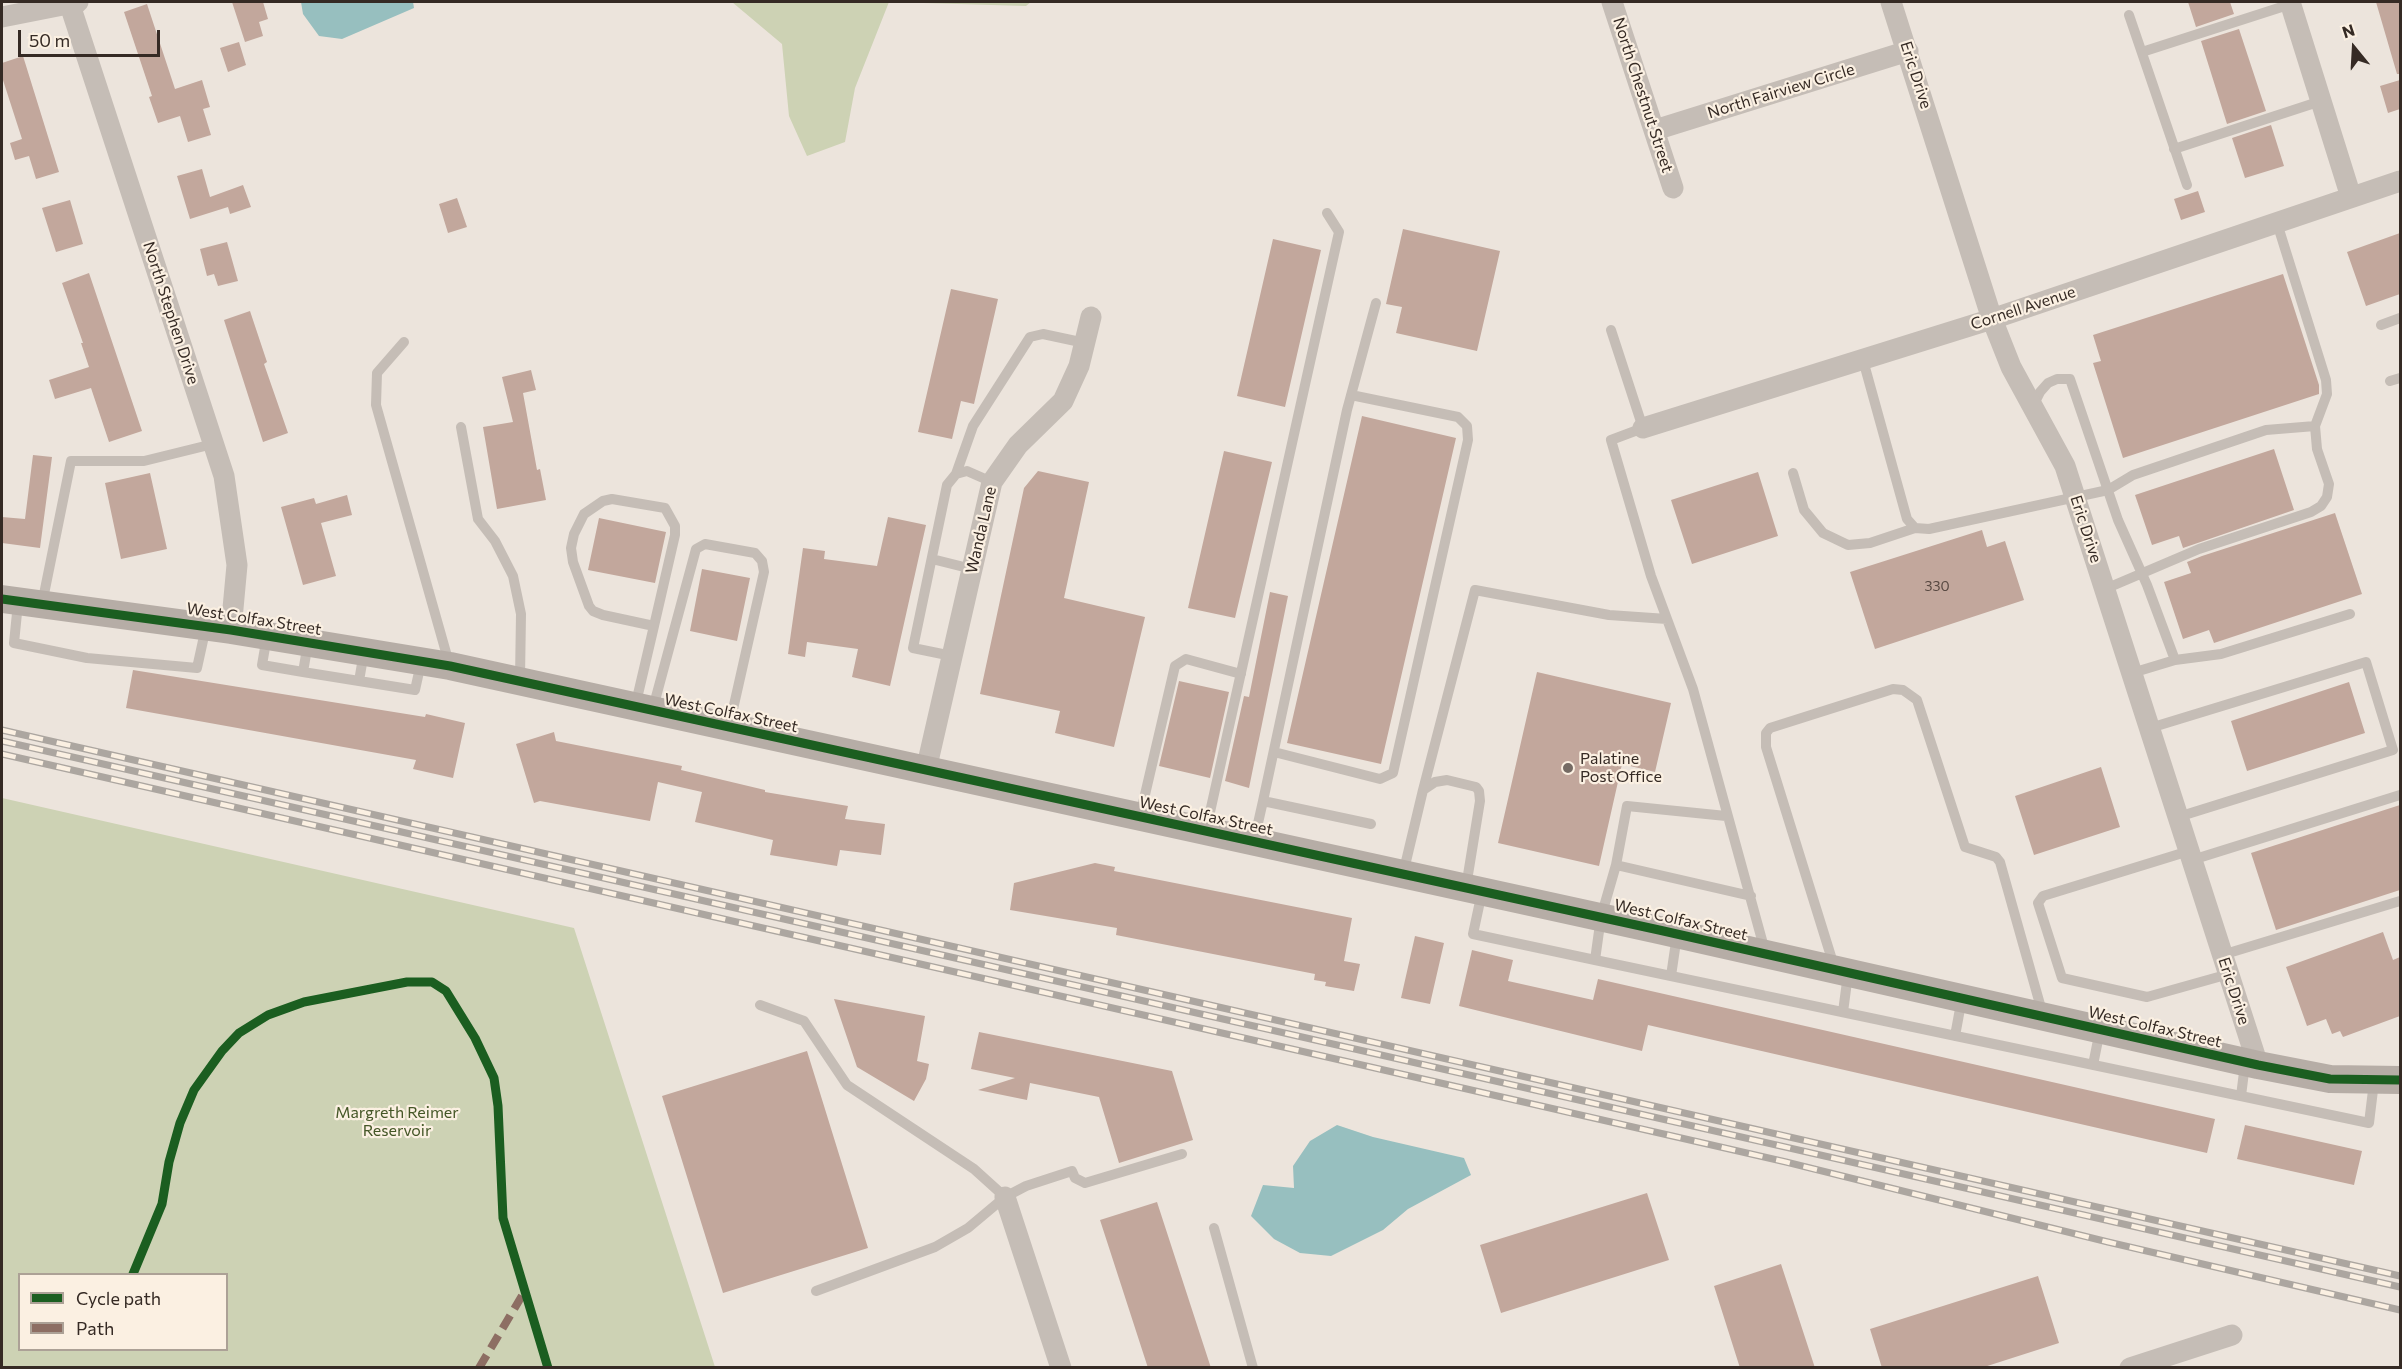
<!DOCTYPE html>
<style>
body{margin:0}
#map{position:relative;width:2402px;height:1369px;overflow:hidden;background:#ece4dc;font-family:Commissioner,sans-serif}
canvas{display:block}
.frame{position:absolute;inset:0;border:3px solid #352a24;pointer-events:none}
.legend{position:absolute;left:18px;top:1273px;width:210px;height:78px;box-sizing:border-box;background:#fbf0e2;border:2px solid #aca196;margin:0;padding:8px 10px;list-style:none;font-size:18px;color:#352a24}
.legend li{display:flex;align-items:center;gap:12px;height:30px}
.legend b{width:30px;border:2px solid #aca196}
.north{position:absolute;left:2324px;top:18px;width:60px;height:60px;-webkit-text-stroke:4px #fbf0e2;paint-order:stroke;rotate:342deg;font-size:16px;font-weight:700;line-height:24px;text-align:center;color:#352a24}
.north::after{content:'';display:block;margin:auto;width:21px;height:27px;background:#352a24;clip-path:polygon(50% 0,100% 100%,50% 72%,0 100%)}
.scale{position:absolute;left:18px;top:30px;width:142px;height:27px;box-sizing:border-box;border:3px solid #352a24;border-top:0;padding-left:8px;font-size:18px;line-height:21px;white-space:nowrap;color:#352a24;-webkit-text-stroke:4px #fbf0e2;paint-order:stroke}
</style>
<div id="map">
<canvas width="2402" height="1369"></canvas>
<div class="frame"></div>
<ul class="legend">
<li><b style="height:8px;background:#1b5e20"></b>Cycle path</li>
<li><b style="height:8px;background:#8d6e63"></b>Path</li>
</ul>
<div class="north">N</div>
<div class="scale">50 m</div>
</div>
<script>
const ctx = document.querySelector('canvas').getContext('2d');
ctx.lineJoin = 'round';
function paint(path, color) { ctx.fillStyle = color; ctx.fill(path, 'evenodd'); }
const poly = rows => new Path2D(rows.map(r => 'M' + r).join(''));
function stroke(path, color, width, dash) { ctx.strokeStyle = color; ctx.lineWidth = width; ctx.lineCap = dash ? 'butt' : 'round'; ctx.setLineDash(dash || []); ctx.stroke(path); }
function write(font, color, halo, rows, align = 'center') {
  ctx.font = font + ' Commissioner,sans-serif'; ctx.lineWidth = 4.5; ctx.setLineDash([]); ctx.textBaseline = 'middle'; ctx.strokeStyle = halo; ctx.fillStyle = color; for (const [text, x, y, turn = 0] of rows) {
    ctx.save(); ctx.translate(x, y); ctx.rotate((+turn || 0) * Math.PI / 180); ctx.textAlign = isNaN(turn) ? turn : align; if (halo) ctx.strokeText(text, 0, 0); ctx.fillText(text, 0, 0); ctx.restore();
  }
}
const green = poly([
 [732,2,1031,2,1026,6,889,2,855,88,845,142,807,156,789,116,782,44],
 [2,798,574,928,715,1367,2,1367],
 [20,1274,226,1274,226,1350,20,1350]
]);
const water = poly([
 [301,2,413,2,414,8,342,39,319,36,303,14],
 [1337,1125,1373,1137,1464,1158,1471,1175,1408,1209,1383,1230,1331,1256,1300,1253,1274,1239,1251,1216,1263,1185,1294,1188,1293,1166,1310,1141]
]);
const building = poly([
 [232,2,263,2,268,19,259,22,263,36,245,42],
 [2188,2,2230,2,2234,14,2196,27],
 [2376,2,2400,2,2400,74,2397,74],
 [147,4,175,89,202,80,210,107,203,109,211,135,188,142,180,116,158,123,149,97,152,96,124,12],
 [2239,29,2266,111,2227,124,2201,41],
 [239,42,246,65,228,72,220,48],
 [23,56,59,172,36,179,29,156,15,160,10,143,22,139,2,77,2,63],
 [2400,80,2400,109,2388,113,2380,86],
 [2271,125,2284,166,2245,178,2232,138],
 [202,169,210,197,243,185,251,207,230,214,228,207,190,219,177,176],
 [2198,191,2205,212,2181,220,2174,199],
 [457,198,467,227,448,233,439,204],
 [70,200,83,244,56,252,42,208],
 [1403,229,1500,251,1477,351,1396,333,1402,307,1386,304],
 [2400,233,2400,294,2366,306,2347,252],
 [1273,239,1321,250,1285,407,1237,396],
 [227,242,238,281,218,286,214,274,207,276,200,249],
 [89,273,142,431,109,442,91,388,55,399,49,380,89,367,81,343,83,343,62,283],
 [2283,274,2319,385,2319,394,2123,458,2093,363,2101,361,2093,335],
 [951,289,998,299,974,404,961,401,952,439,918,432],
 [250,311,267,362,264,364,288,433,263,442,224,320],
 [531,370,536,390,523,393,537,470,540,469,546,500,497,509,483,427,513,422,502,377],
 [1362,416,1456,438,1381,764,1287,743],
 [2274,449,2294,510,2183,548,2179,536,2152,545,2135,495],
 [1224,451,1272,462,1235,618,1188,608],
 [33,455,52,457,40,548,2,543,2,517,25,519],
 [1038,471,1089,482,1064,598,1145,617,1114,747,1055,733,1060,711,980,694,1024,488],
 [1758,472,1778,536,1692,564,1671,500],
 [150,473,167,549,121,559,105,483],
 [347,495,352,515,321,523,336,576,303,585,281,507,314,498,316,504],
 [2335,513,2362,594,2214,643,2209,630,2183,639,2164,582,2191,573,2187,562,2202,556],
 [888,517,926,525,890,686,852,677,858,649,807,642,805,657,788,654,803,548,825,551,824,559,877,566],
 [599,518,666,532,655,583,588,570],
 [1982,530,1987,547,2005,541,2024,600,1875,649,1850,572],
 [702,569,750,578,737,641,690,631],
 [1270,592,1288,596,1249,788,1225,781,1244,696,1249,697],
 [133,670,425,717,426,714,465,723,453,778,413,769,416,760,126,708],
 [1537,672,1671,703,1655,772,1622,764,1599,866,1498,843],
 [1179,681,1229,692,1210,778,1159,766],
 [2349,682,2365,733,2247,771,2231,721],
 [554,732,556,741,682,766,681,770,765,790,765,792,848,806,845,819,885,824,881,855,840,850,837,866,770,855,773,840,695,822,702,792,658,782,650,821,540,801,534,803,516,744],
 [2101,767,2120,827,2034,855,2015,796],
 [2400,805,2400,890,2276,930,2251,853],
 [1095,863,1115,867,1114,871,1352,918,1344,961,1360,964,1354,991,1325,986,1326,982,1314,980,1315,974,1116,935,1117,928,1010,910,1014,883],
 [2383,932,2393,960,2400,957,2400,1016,2343,1037,2340,1031,2332,1034,2326,1019,2307,1026,2286,967],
 [1415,936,1444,943,1430,1004,1401,998],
 [1472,950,1513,960,1508,981,1593,1000,1598,979,2215,1119,2207,1153,1648,1025,1642,1051,1459,1006],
 [834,999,925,1016,917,1061,929,1064,926,1079,914,1101,857,1067],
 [979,1032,1172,1071,1193,1140,1119,1163,1099,1097,1030,1083,1027,1100,978,1090,1015,1078,971,1069],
 [807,1051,868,1248,723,1293,662,1096],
 [2245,1125,2362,1151,2354,1185,2237,1159],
 [1647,1193,1669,1260,1501,1313,1480,1245],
 [1157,1202,1211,1368,1148,1368,1100,1220],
 [1781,1264,1815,1368,1740,1368,1714,1286],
 [2038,1276,2059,1343,1981,1368,1882,1368,1870,1329]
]);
const lane = poly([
 [2129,15,2187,185],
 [2142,52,2291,4],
 [2174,149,2321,101],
 [2381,325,2400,318],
 [1611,330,1643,428,1611,440,1651,576,1693,689,1765,951],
 [404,342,377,373,376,405,449,663],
 [1863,360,1907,519,1915,528,1929,529,2108,490,2133,475,2266,430,2315,426],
 [2390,381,2400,378],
 [2033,406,2040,392,2048,383,2057,379,2070,379,2118,520,2147,585,2175,660,2132,673],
 [461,427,478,519,495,541,513,576,521,614,520,678],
 [1793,473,1804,510,1823,533,1848,545,1870,543,1915,528],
 [956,474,973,426,1030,337,1043,334,1085,343],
 [932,559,972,569],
 [2105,589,2199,549,2311,512,2321,506,2327,497,2329,484,2317,449,2315,426,2327,394,2326,380,2277,223],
 [18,603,14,643,87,658,197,668,206,627],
 [42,604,71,461,144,461,213,444],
 [267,636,262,665,303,672,415,690,421,663],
 [952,656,913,648,947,485,956,474,967,471,992,482],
 [2175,660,2221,654,2350,614],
 [303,672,308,643],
 [359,681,364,652],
 [635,707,654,626,675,535,675,526,665,508,612,499,603,501,584,514,574,534,571,548,573,562,589,606,593,611,603,615,654,626],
 [653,708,696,549,705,544,755,553,762,561,764,572,729,727],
 [2150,728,2366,662,2393,750,2178,817],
 [1274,752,1380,779,1393,773,1468,440,1467,426,1458,417,1351,395],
 [1423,790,1475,590,1609,615,1667,619],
 [1263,801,1347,410,1376,303],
 [1140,816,1175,666,1186,659,1241,674],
 [1206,830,1339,232,1327,213],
 [1254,841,1263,801,1371,824],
 [2189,851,2043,896,2038,903,2062,978,2147,997,2229,974],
 [2192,860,2400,795],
 [1616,865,1627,806,1726,816],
 [1403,874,1423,790,1435,782,1447,780,1476,787,1479,791,1480,801,1466,887],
 [1482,892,1473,934,1595,960,2369,1123,2374,1082],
 [2222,955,2400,901],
 [1595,960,1601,917,1616,865,1751,896],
 [1834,966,1766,747,1766,733,1770,728,1893,689,1903,690,1917,700,1965,847,1996,857,2000,862,2043,1015],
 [1671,976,1677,935],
 [760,1005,804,1021,847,1085,974,1169,1005,1197],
 [1843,1012,1848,974],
 [1955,1036,1962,998],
 [2093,1065,2100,1030],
 [2241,1096,2245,1064],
 [1214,1228,1253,1368],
 [816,1291,935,1247,968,1228,1005,1197,1026,1186,1072,1171,1075,1178,1085,1183,1182,1154]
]);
const street = poly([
 [69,2,224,476,237,565,231,630],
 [1612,2,1673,188],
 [1891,2,1992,319,2011,367,2065,466,2258,1065],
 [2290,2,2351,197],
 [2,17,78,2],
 [1655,130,1908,51],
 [1643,428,1992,319,2400,181],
 [926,770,992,482,1018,445,1063,401,1079,366,1091,317],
 [1005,1197,1061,1368],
 [2130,1368,2232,1335]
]);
const secondary = poly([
 [2,599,231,630,450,666,1659,930,2258,1065,2330,1079,2400,1080]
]);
const rail = poly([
 [2,730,2400,1276],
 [2,741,2400,1287],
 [2,754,1786,1162,2108,1242,2400,1310]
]);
const quiet = poly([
 [479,1368,526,1289]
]);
const cycleway = poly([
 [2,599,231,630,450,666,1659,930,2258,1065,2330,1079,2400,1080],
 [133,1274,162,1204,169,1162,180,1123,194,1090,222,1051,239,1033,268,1015,304,1002,407,982,432,982,446,991,475,1038,494,1078,498,1106,503,1218,548,1368]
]);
const markers = [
 [1568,768,6,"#756b64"]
];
const numberNames = [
 ["330",1937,586]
];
const streetNames = [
 ["Eric Drive",1916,75,72],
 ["North Fairview Circle",1781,91,-17],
 ["North Chestnut Street",1643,95,72],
 ["Cornell Avenue",2023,308,-18],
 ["North Stephen Drive",171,313,72],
 ["Eric Drive",2086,529,72],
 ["Wanda Lane",981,530,-77],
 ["West Colfax Street",254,619,9],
 ["West Colfax Street",731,713,12],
 ["West Colfax Street",1206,816,12],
 ["West Colfax Street",1681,920,13],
 ["Eric Drive",2234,991,72],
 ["West Colfax Street",2155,1027,13]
];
const poiNames = [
 ["Palatine",1580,759],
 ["Post Office",1580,777]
];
const parkNames = [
 ["Margreth Reimer",397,1113],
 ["Reservoir",397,1131]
];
paint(green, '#cdd2b4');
paint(water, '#97bfbf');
paint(building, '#c2a79c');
stroke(lane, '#c5bdb6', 10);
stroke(street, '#c5bdb6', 21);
stroke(secondary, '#b6ada6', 28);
stroke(rail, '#aca6a0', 7);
stroke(rail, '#fbf0e2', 4.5, [14]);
stroke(quiet, '#8d6e63', 8, [15, 8]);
stroke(cycleway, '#1b5e20', 9);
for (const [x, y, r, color] of markers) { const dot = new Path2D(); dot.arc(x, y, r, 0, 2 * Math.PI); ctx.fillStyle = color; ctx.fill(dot); stroke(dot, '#fbf0e2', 2); }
write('14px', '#584942', null, numberNames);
write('16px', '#352a24', '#fbf0e2', streetNames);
write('16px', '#352a24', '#fbf0e2', poiNames, 'left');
write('16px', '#445626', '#fbf0e2', parkNames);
</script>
